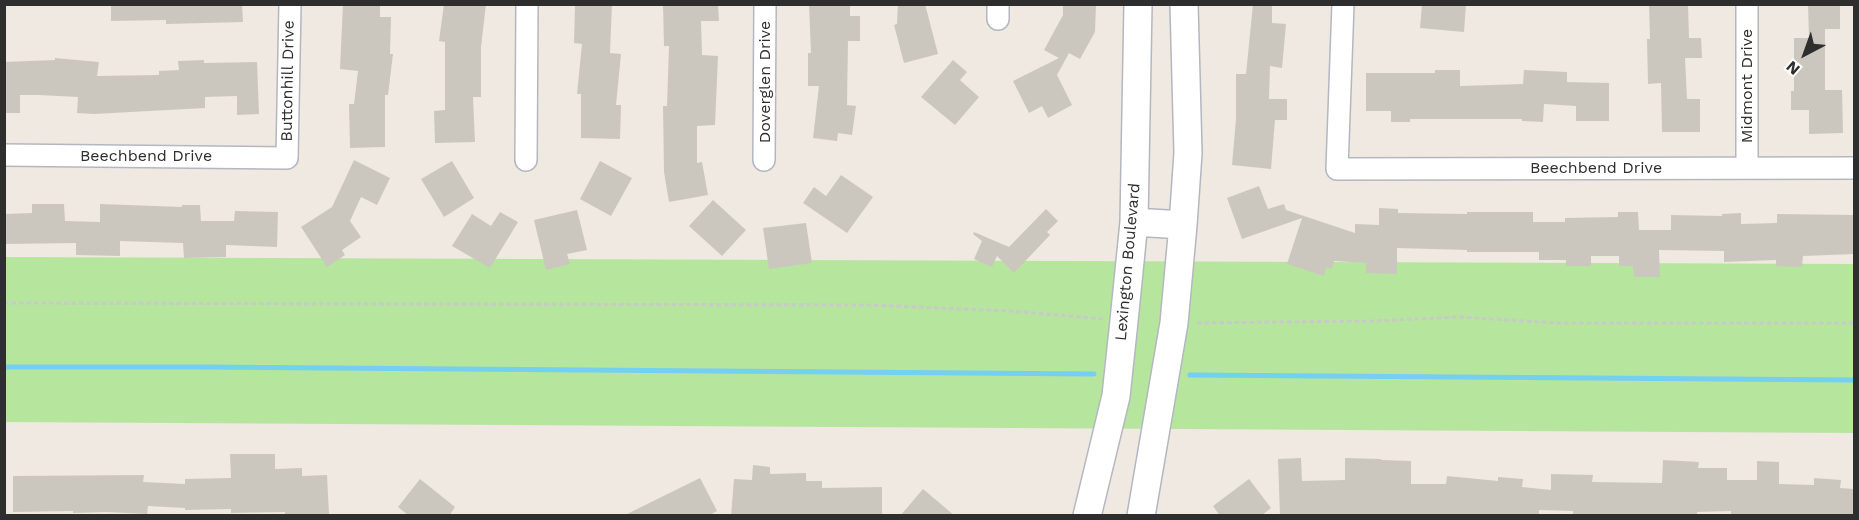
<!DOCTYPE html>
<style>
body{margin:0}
#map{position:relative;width:1859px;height:520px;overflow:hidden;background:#efe9e1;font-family:"Work Sans",sans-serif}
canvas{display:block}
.frame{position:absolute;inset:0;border:6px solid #2e2e2e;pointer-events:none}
.north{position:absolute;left:1775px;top:24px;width:60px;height:60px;-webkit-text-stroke:4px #fff;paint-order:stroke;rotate:221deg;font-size:16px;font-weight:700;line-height:24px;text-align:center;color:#2e2e2e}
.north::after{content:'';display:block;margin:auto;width:21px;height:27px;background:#2e2e2e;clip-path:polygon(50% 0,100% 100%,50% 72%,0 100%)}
</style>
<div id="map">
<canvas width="1859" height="520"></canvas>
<div class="frame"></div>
<div class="north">N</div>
</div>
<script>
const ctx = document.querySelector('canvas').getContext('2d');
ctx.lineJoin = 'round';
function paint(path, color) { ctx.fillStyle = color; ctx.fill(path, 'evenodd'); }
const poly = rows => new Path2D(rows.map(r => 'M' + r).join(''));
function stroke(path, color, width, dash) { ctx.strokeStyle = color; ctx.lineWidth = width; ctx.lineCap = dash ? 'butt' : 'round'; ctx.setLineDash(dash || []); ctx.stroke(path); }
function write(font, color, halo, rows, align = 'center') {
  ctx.font = font + ' "Work Sans",sans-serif'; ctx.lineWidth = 4.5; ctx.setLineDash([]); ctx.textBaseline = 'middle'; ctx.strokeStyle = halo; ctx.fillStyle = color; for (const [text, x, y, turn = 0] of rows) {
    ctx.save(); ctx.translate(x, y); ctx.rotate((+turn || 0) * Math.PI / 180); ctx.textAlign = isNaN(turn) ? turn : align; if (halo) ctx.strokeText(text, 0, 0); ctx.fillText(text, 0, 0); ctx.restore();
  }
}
const green = poly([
 [5,257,1854,264,1854,433,5,422]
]);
const stream = poly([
 [4,367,203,367,1094,374],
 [1190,375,1854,380]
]);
const building = poly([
 [111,4,242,4,243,22,166,24,166,20,111,21],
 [343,4,380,4,380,17,391,17,390,54,393,54,388,95,385,95,385,147,350,148,349,104,354,104,358,71,340,69],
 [444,4,486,4,481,47,481,97,473,97,475,142,435,143,434,111,445,110,445,42,439,41],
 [575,4,612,4,610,53,621,54,616,105,621,105,620,139,581,138,581,94,577,94,582,44,574,43],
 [663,4,718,4,719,21,701,21,702,55,718,56,715,125,697,126,697,163,702,162,708,195,669,202,664,172,663,106,667,106,669,46,664,46],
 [809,4,850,4,850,16,860,16,860,41,848,41,847,105,856,106,852,135,838,133,837,141,813,138,819,86,808,86,808,53,811,53],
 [898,4,925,4,938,54,904,63,894,25,897,24],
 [1063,4,1096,4,1095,32,1080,59,1069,53,1057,75,1072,105,1048,118,1042,106,1029,113,1013,81,1059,58,1044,50,1063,15],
 [1253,4,1272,4,1272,23,1286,24,1282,68,1270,66,1269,99,1287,99,1287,120,1275,120,1271,169,1232,165,1236,119,1236,74,1246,74],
 [1422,4,1466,4,1464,32,1420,28],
 [1649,4,1688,4,1689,38,1701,38,1702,58,1685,58,1687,99,1700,99,1700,132,1662,132,1661,83,1648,84,1647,39,1650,39],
 [1808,4,1840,4,1840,29,1825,29,1825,90,1842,90,1843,133,1809,134,1809,110,1791,110,1791,91,1794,91,1794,38,1809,38],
 [55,58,99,62,97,76,159,75,159,71,179,70,178,61,204,60,204,63,257,62,259,114,237,115,237,96,205,97,205,108,94,114,77,113,78,97,39,95,20,95,20,113,4,113,4,62,55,60],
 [953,60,967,72,960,80,979,97,955,125,921,97],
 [1435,70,1460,70,1460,86,1523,84,1524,70,1567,72,1567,82,1609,83,1609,121,1576,121,1576,106,1544,104,1543,122,1522,121,1522,119,1410,119,1410,122,1391,122,1391,111,1366,111,1366,73,1435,73],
 [354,160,390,178,377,205,361,197,350,221,361,237,342,250,345,255,327,267,301,227,332,207],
 [452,161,474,198,444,217,421,179],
 [600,161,632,178,611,216,580,199],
 [841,175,873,197,847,233,803,203,814,187,826,196],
 [1259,186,1268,209,1284,204,1286,210,1355,233,1355,224,1379,225,1379,208,1398,209,1398,213,1467,214,1467,212,1533,212,1533,222,1565,222,1565,218,1618,217,1618,212,1638,212,1639,230,1671,230,1671,215,1722,216,1722,214,1741,213,1741,224,1777,223,1777,214,1854,215,1854,254,1803,256,1802,267,1776,266,1776,260,1724,262,1724,251,1659,250,1660,277,1634,277,1633,266,1619,266,1619,256,1591,256,1591,266,1566,266,1566,260,1539,260,1539,252,1467,252,1467,250,1397,248,1397,274,1366,273,1366,263,1334,261,1332,269,1326,267,1324,276,1287,264,1302,218,1242,239,1227,198],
 [713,200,746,230,722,256,689,226],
 [32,204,64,204,65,221,100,222,100,204,182,207,182,205,200,205,201,221,234,221,235,211,278,212,277,247,226,245,226,257,184,258,183,243,120,241,120,256,76,255,76,243,4,244,4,214,32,213],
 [1046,209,1058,221,1047,232,1050,235,1014,273,997,256,992,267,974,259,982,241,973,234,974,232,1009,247],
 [577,210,587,250,567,254,570,264,546,270,534,220],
 [500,212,518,222,490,268,452,246,472,214,491,226],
 [806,223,812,263,769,269,763,228],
 [230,454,275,454,275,469,302,468,302,476,327,475,329,514,285,516,285,512,231,513,231,509,185,510,185,508,148,506,147,514,107,512,73,513,73,511,13,512,13,476,144,475,143,482,185,484,185,479,231,478],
 [1301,458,1302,481,1345,480,1345,458,1381,459,1381,460,1411,461,1411,484,1446,484,1447,476,1498,481,1498,477,1523,479,1522,487,1551,490,1551,474,1593,475,1592,482,1662,483,1663,460,1699,462,1698,468,1727,468,1727,480,1757,480,1757,461,1779,462,1779,484,1814,485,1814,478,1841,480,1840,488,1854,489,1854,516,1731,516,1731,511,1697,512,1697,516,1573,516,1573,511,1539,510,1539,516,1432,514,1432,515,1345,516,1345,514,1280,516,1278,459],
 [753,465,770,467,770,474,806,473,806,481,822,481,822,488,882,487,882,516,731,516,734,479,752,480],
 [700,478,717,511,708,516,623,516],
 [420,479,455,507,449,516,409,516,398,507],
 [1249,479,1271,508,1261,516,1220,516,1213,506],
 [923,489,955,516,900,516]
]);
const path = poly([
 [4,303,869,305,1011,311,1103,319],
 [1197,323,1373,321,1459,317,1557,323,1854,323]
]);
const minor = poly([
 [1343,4,1337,169,1854,168],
 [998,19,998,4],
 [4,155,287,158,290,4],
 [526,160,527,4],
 [764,160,765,4],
 [1747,168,1747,4]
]);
const tertiary = poly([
 [1134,222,1183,225],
 [1087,516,1116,396,1124,321,1134,222,1138,4],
 [1141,516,1174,323,1183,225,1188,153,1184,4]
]);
const streetNames = [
 ["Buttonhill Drive",288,81,-89],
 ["Doverglen Drive",765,82,-90],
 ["Midmont Drive",1747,86,-90],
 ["Beechbend Drive",146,156],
 ["Beechbend Drive",1596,168],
 ["Lexington Boulevard",1128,262,-85]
];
paint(green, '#b6e59e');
stroke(stream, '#75cff0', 5);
paint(building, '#cbc7bf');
stroke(minor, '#b4b7c1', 24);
stroke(tertiary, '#b4b7c1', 30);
stroke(path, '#c9c9c9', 3, [4.5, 3]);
stroke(minor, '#fff', 21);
stroke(tertiary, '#fff', 27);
write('16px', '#2e2e2e', '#fff', streetNames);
</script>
